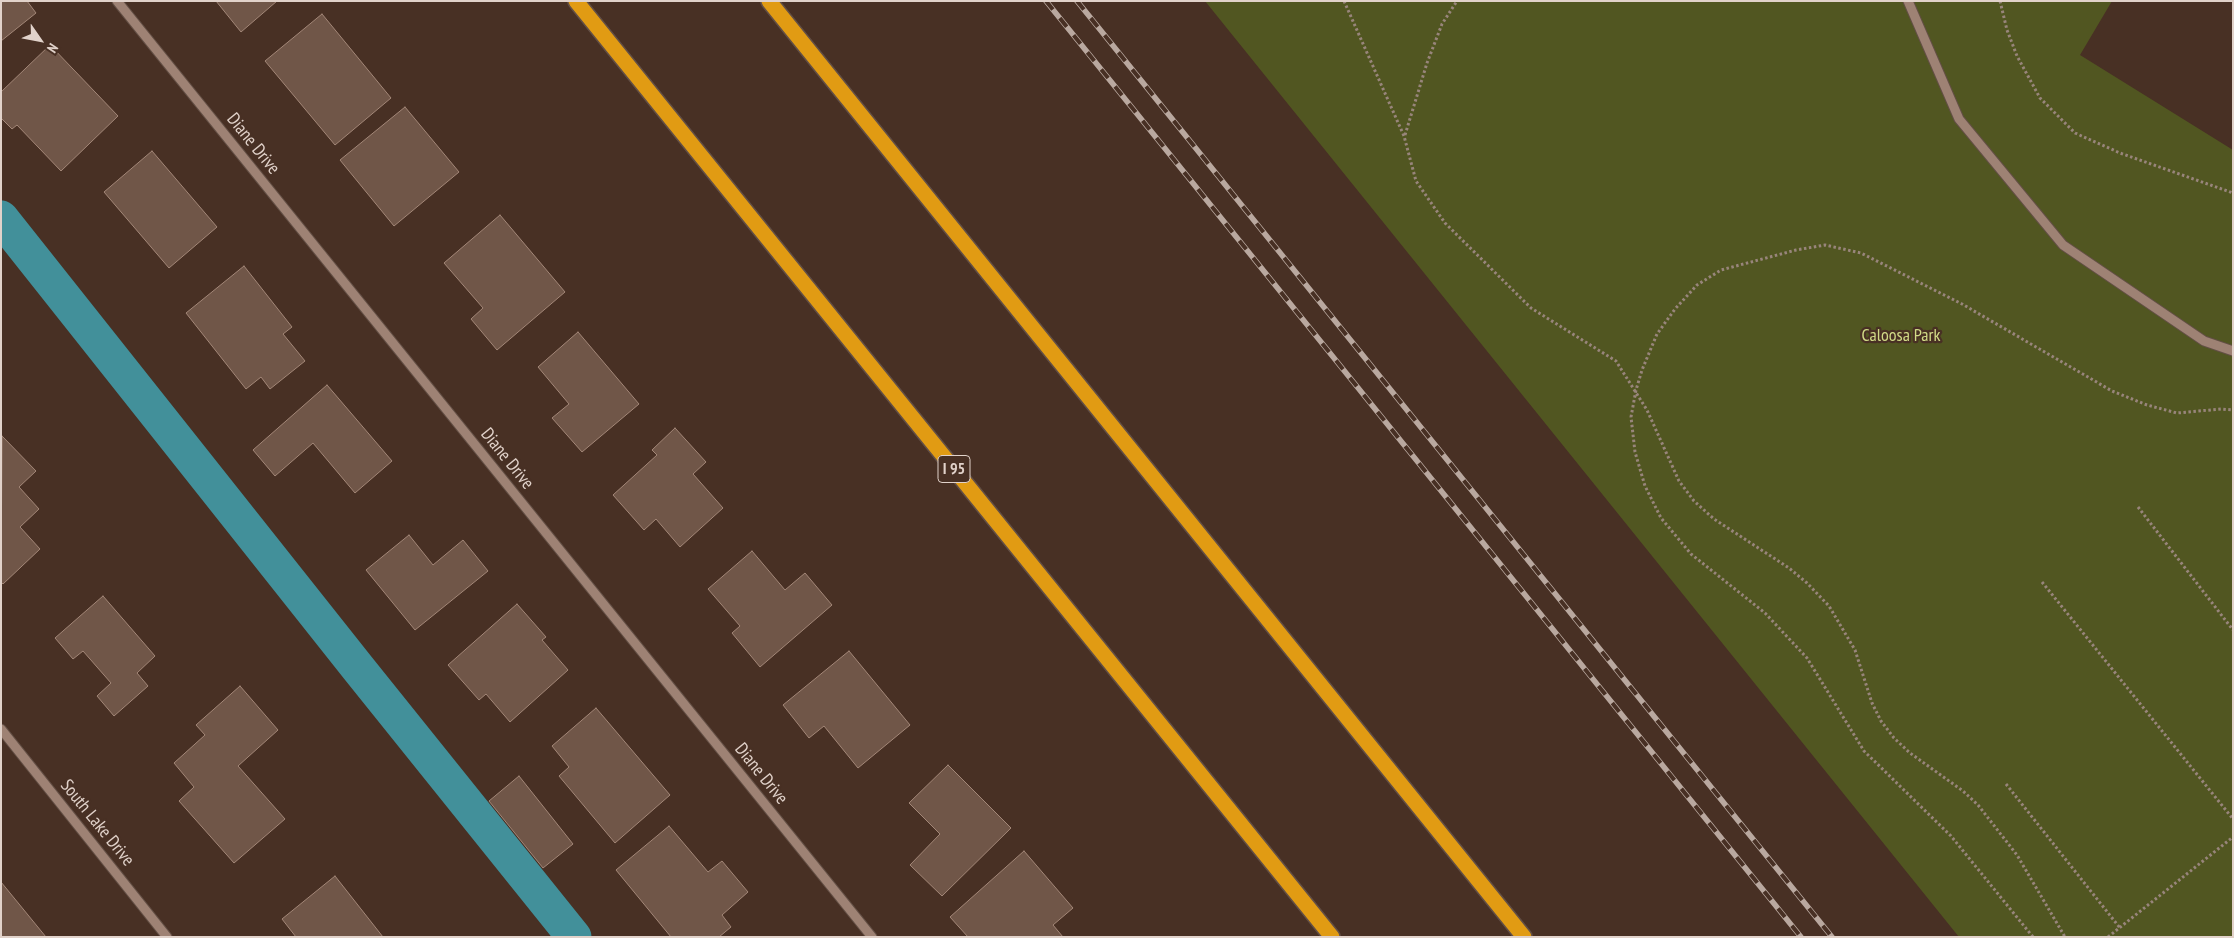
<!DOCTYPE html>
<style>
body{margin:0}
#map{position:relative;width:2234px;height:938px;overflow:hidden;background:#483024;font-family:"PT Sans Narrow",sans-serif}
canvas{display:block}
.frame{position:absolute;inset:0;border:2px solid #e1d2ca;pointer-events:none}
.north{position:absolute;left:15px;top:15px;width:50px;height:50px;-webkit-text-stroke:4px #483024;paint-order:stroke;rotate:123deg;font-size:14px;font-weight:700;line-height:20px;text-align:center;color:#e1d2ca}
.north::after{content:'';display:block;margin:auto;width:18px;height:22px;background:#e1d2ca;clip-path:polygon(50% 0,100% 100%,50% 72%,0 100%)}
</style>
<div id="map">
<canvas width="2234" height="938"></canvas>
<div class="frame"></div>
<div class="north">N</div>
</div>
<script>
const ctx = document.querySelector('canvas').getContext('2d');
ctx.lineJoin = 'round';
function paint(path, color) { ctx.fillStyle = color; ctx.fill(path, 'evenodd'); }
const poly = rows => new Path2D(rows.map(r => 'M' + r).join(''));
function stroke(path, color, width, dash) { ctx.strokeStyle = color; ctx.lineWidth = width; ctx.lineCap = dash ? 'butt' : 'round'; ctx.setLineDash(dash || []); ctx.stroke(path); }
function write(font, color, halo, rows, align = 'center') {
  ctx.font = font + ' "PT Sans Narrow",sans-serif'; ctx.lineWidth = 4.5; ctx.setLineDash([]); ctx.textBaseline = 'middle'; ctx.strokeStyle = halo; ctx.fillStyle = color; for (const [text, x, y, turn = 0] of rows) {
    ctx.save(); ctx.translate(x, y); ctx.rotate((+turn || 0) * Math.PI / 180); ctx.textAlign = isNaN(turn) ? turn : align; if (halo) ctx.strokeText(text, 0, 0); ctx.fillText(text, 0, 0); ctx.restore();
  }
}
const green = poly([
 [1205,1,2112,1,2080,55,2233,150,2233,937,1959,937]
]);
const canal = poly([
 [1,218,358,668,574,937]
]);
const building = poly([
 [1,1,27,1,36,13,1,41,1,1],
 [216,1,277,1,241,32,216,1],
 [322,14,391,98,335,145,265,61,322,14],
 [50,45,118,116,61,171,17,125,12,129,1,118,1,92,50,45],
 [405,107,459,172,394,226,340,160,405,107],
 [152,151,217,227,169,268,104,192,152,151],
 [500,215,565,292,497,350,471,319,483,308,444,263,500,215],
 [244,266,292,327,283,334,305,361,270,389,261,377,246,389,186,313,244,266],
 [578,332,639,404,582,452,552,418,569,404,538,367,578,332],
 [327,385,392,461,355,493,313,443,275,476,253,450,327,385],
 [675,428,706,462,693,474,723,508,680,547,656,519,644,530,613,495,657,455,652,450,675,428],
 [2,436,36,471,19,487,39,509,20,527,40,549,3,584,1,582,2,436],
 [409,535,433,565,463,540,488,571,415,630,366,570,409,535],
 [752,551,785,590,805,573,832,605,760,667,732,633,740,626,708,589,752,551],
 [103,596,155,656,137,673,148,686,114,716,97,696,111,683,83,651,73,659,55,638,103,596],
 [517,604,546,637,542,640,568,670,510,722,486,694,479,700,448,665,517,604],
 [849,651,910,725,858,768,824,726,809,738,783,705,849,651],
 [240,686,278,730,238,766,285,819,234,863,179,801,194,787,174,763,205,735,196,725,240,686],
 [596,708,670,795,615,843,559,776,569,767,552,746,596,708],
 [948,765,1011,828,942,896,910,865,940,834,909,803,948,765],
 [519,776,573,844,543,868,489,801,519,776],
 [669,826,708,872,722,861,748,892,722,915,731,927,719,937,671,937,616,870,669,826],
 [1024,851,1073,908,1053,925,1063,937,968,937,950,917,1024,851],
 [335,876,383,937,296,937,282,919,335,876],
 [1,882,46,937,1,937,1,882]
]);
const path = poly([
 [1344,1,1404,136,1416,181,1445,223,1531,308,1616,361,1647,410,1679,481,1694,501,1714,519,1789,568,1807,583,1829,606,1855,650,1872,703,1881,721,1894,738,1910,753,1963,791,1978,805,2017,855,2065,937],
 [2000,1,2007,30,2017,56,2040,98,2075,133,2120,153,2233,193],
 [1405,135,1427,63,1442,24,1457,1],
 [2138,507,2233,630],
 [2042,582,2233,819],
 [2006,784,2120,928],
 [2033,937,1951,836,1864,751,1807,658,1765,613,1691,554,1661,518,1645,486,1635,452,1631,417,1636,390,1642,370,1657,334,1675,309,1697,285,1721,270,1796,250,1825,245,1861,253,1962,304,2112,391,2147,405,2177,413,2221,409,2233,410],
 [2108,937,2233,837]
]);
const minor = poly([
 [117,1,872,937],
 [1908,1,1959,119,2063,245,2204,341,2233,351],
 [1,729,167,937]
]);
const highway = poly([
 [576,1,1332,937],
 [769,1,1524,937]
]);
const rail = poly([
 [1046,1,1801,937],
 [1077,1,1832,937]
]);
const shields = [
 [954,469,32]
];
const shieldNames = [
 ["I 95",954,469]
];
const streetNames = [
 ["Diane Drive",253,144,51],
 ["Diane Drive",507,459,51],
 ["Diane Drive",761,774,51],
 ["South Lake Drive",97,823,51]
];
const parkNames = [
 ["Caloosa Park",1901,336]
];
paint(green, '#515621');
stroke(canal, '#42909a', 35);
paint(building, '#705648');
stroke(building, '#a38778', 1);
stroke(minor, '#634f45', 11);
stroke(highway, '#634f45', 18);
stroke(path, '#98857b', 3, [2.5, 2.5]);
stroke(minor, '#9e8274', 9);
stroke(highway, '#e19b13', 15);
stroke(rail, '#b9a89f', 5.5);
stroke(rail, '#483024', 4, [11]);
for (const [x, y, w] of shields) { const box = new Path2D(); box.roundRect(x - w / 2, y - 13.5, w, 27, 4); ctx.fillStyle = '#483024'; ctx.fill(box); stroke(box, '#e1d2ca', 1); }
write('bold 16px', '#e1d2ca', null, shieldNames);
write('18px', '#e1d2ca', '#483024', streetNames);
write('18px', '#d0da86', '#483024', parkNames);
</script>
